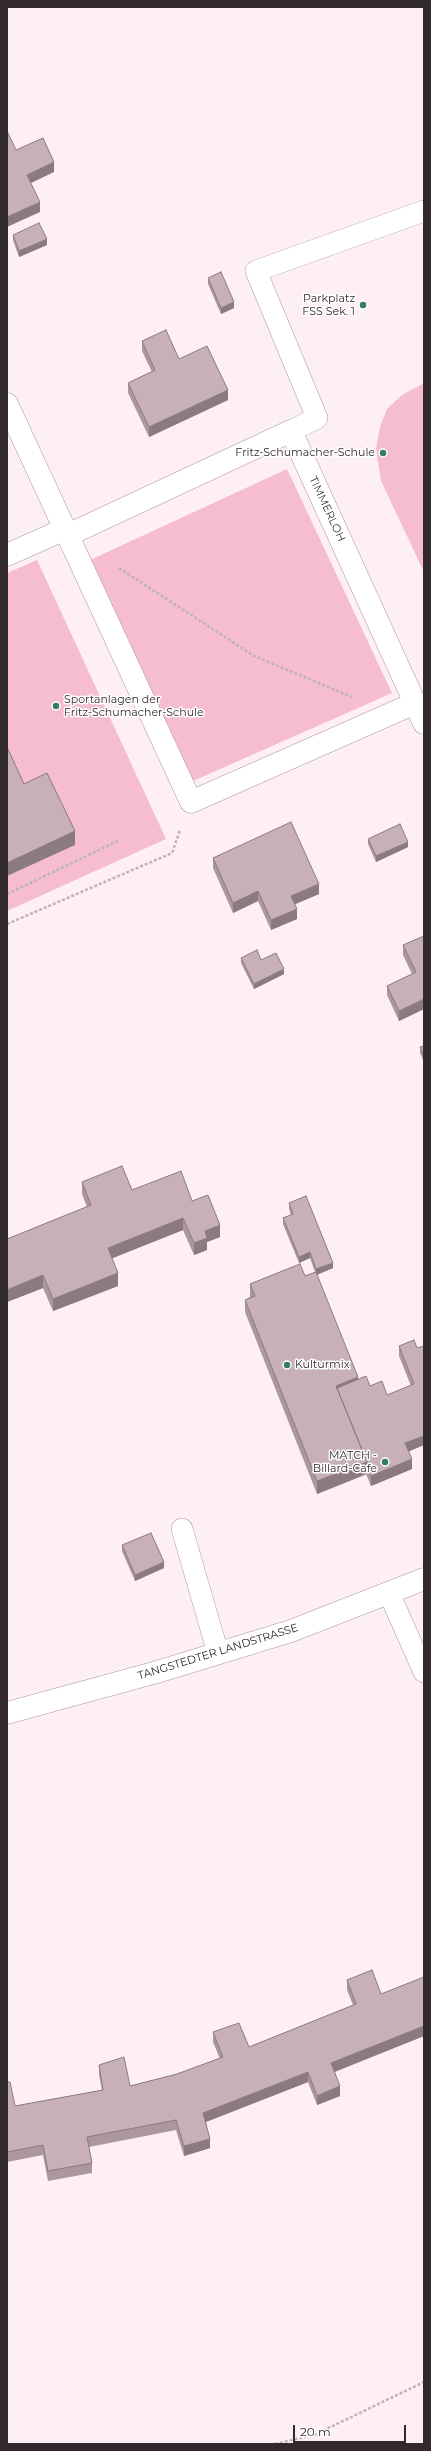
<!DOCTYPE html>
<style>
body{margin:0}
#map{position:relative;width:431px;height:2451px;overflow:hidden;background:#feeff4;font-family:Montserrat,sans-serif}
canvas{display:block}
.frame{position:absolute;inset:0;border:8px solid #32292c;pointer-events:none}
.scale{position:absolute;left:293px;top:2425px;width:113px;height:18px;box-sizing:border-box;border:2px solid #32292c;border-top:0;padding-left:5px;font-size:12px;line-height:14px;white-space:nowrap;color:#32292c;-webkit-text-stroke:3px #fff;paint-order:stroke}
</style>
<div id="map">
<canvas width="431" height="2451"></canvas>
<div class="frame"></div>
<div class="scale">20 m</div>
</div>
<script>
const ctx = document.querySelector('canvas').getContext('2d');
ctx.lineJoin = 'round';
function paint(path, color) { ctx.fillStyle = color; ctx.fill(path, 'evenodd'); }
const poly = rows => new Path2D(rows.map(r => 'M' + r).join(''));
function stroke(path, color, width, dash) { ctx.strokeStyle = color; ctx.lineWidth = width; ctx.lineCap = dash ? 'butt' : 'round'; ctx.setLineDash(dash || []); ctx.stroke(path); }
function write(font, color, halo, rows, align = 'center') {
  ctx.font = font + ' Montserrat,sans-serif'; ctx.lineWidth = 3; ctx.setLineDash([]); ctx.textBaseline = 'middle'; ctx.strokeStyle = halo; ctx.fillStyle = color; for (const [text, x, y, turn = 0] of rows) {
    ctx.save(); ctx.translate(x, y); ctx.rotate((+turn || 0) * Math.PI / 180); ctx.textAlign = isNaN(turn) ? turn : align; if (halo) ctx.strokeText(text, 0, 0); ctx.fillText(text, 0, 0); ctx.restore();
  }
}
const green = poly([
 [424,383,424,572,381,481,376,449,380,427,387,409,402,395],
 [287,469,392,693,193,781,90,560],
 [37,560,166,839,7,911,7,573]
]);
const path = poly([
 [119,568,254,656,352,697],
 [7,894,120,840],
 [7,924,172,853,180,830],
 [275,2444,314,2435,424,2382]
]);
const lane = poly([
 [291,431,317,418,256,271,424,211],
 [182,1529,218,1653],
 [389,1593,424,1672]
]);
const street = poly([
 [7,404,191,802,415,703,424,723],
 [68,535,291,431,415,703],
 [7,555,65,529]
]);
const secondary = poly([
 [7,1713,157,1672,291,1631,424,1579]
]);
const wall = poly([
 [13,235,47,245,19,257,13,240],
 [208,278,234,308,221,314,208,284],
 [142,341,179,359,228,400,149,437,128,393,128,383,152,372,142,351],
 [368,839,408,847,376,862,368,844],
 [213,858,319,894,295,904,297,919,271,930,258,901,233,913,213,868],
 [424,936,424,1009,399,1021,387,995,387,986,412,974,403,955,403,945],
 [241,958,261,960,284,974,254,989,241,963],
 [424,1046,424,1062,420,1053,420,1047],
 [82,1182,192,1201,220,1237,207,1242,207,1250,194,1255,183,1230,112,1258,118,1286,53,1311,43,1288,7,1302,87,1207,82,1194],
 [289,1203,333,1268,317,1275,358,1380,387,1395,411,1386,399,1356,399,1346,417,1348,424,1346,424,1445,409,1451,412,1469,371,1486,366,1474,317,1494,245,1312,245,1300,250,1297,250,1284,305,1276,315,1272,310,1258,299,1263,283,1224,283,1218,291,1215,289,1209],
 [122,1545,164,1568,135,1581,122,1551],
 [424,1977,424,2036,335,2072,340,2096,317,2105,308,2082,206,2122,210,2148,184,2156,176,2130,89,2147,92,2163,92,2173,48,2181,43,2155,7,2162,7,2082,15,2106,102,2090,99,2075,99,2065,130,2086,177,2074,220,2059,213,2042,213,2032,249,2047,353,2005,347,1990,347,1980,381,1994]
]);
const shadedWall = poly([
 [54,162,54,172,27,185,27,175],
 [40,202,40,212,7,227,7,217],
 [47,239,47,245,19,257,19,251],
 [234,302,234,308,221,314,221,308],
 [228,390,228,400,149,437,149,427],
 [75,831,75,845,7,876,7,863],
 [408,842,408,847,376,862,376,856],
 [319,884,319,894,291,906,291,896],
 [258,891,258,901,233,913,233,903],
 [297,909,297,919,271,930,271,920],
 [284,969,284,974,254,989,254,984],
 [424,999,424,1009,399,1021,399,1011],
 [183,1218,183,1230,108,1260,108,1248],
 [220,1225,220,1237,207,1242,207,1250,194,1255,194,1243,205,1231],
 [310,1252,310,1258,299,1263,299,1257],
 [333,1263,333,1268,316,1275,316,1269],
 [118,1273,118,1286,53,1311,53,1299],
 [43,1275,43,1288,7,1302,7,1290],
 [358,1377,358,1389,340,1397,336,1386],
 [424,1436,424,1445,405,1453,405,1443],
 [412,1459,412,1469,371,1486,371,1476],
 [367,1462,367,1474,317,1494,317,1481],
 [164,1562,164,1568,135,1581,135,1575],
 [424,2026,424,2036,331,2073,331,2063],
 [308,2072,308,2082,203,2123,203,2113],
 [340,2086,340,2096,317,2105,317,2096],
 [210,2139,210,2148,184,2156,184,2146]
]);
const building = poly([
 [7,131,16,150,43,138,54,162,27,175,40,202,7,217,7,131],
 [39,223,47,239,19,251,13,235,39,223],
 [221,272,234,302,221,308,208,278,221,272],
 [166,330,179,359,207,346,228,390,149,427,128,383,155,370,142,341,166,330],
 [7,747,24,784,47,773,75,831,7,863,7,747],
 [291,822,319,884,291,896,297,909,271,920,258,891,233,903,213,858,291,822],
 [400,824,408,842,376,856,368,839,400,824],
 [424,936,424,999,399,1011,387,986,416,972,403,945,424,936],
 [257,950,261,960,276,953,284,969,254,984,241,958,257,950],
 [424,1046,424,1056,420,1047,424,1046],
 [122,1166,132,1190,181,1171,192,1201,208,1195,220,1225,205,1231,207,1238,194,1243,183,1218,108,1248,118,1273,53,1299,43,1275,7,1290,7,1239,91,1205,82,1182,122,1166],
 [306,1196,333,1263,316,1269,310,1252,299,1257,283,1218,293,1214,289,1203,306,1196],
 [300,1264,305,1276,316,1272,358,1377,336,1386,367,1462,317,1481,245,1300,255,1296,250,1284,300,1264],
 [414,1340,417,1348,424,1346,424,1436,405,1443,412,1459,371,1476,367,1465,367,1462,337,1388,366,1376,370,1386,382,1381,387,1395,414,1384,399,1346,414,1340],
 [151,1533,164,1562,135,1575,122,1545,151,1533],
 [372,1970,381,1994,424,1977,424,2026,331,2063,340,2086,317,2096,308,2072,203,2113,210,2139,184,2146,176,2120,87,2137,92,2163,48,2171,43,2145,7,2152,7,2082,10,2082,15,2106,103,2090,99,2065,124,2057,130,2086,177,2074,223,2057,213,2032,239,2023,249,2047,356,2004,347,1980,372,1970]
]);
const markers = [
 [363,305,4,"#387a6a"],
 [383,453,4,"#387a6a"],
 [56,706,4,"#387a6a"],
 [287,1365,4,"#387a6a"],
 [385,1462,4,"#387a6a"]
];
const poiNames = [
 ["Parkplatz",355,299],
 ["FSS Sek. 1",355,312],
 ["Fritz-Schumacher-Schule",375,453],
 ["Sportanlagen der",64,700,"left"],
 ["Fritz-Schumacher-Schule",64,713,"left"],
 ["Kulturmix",295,1365,"left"],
 ["MATCH -",377,1456],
 ["Billard-Cafe",377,1469]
];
const streetNames = [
 ["TIMMERLOH",327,509,65],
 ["TANGSTEDTER LANDSTRASSE",218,1652,-17]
];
paint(green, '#f6bcd1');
stroke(lane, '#ad969e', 22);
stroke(street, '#ad969e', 23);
stroke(secondary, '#ad969e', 23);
stroke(path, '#c0b3b8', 2.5, [3, 2]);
stroke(lane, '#fff', 21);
stroke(street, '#fff', 22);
stroke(secondary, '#fff', 22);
paint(wall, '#ab979d');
paint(shadedWall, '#8b7b80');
paint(building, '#c7b0b7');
stroke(building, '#8b7b80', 1);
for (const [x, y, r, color] of markers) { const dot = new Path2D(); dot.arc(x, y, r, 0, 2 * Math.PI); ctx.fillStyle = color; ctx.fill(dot); stroke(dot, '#fff', 1.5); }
write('11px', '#32292c', '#fff', poiNames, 'right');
write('11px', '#32292c', '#fff', streetNames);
</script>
